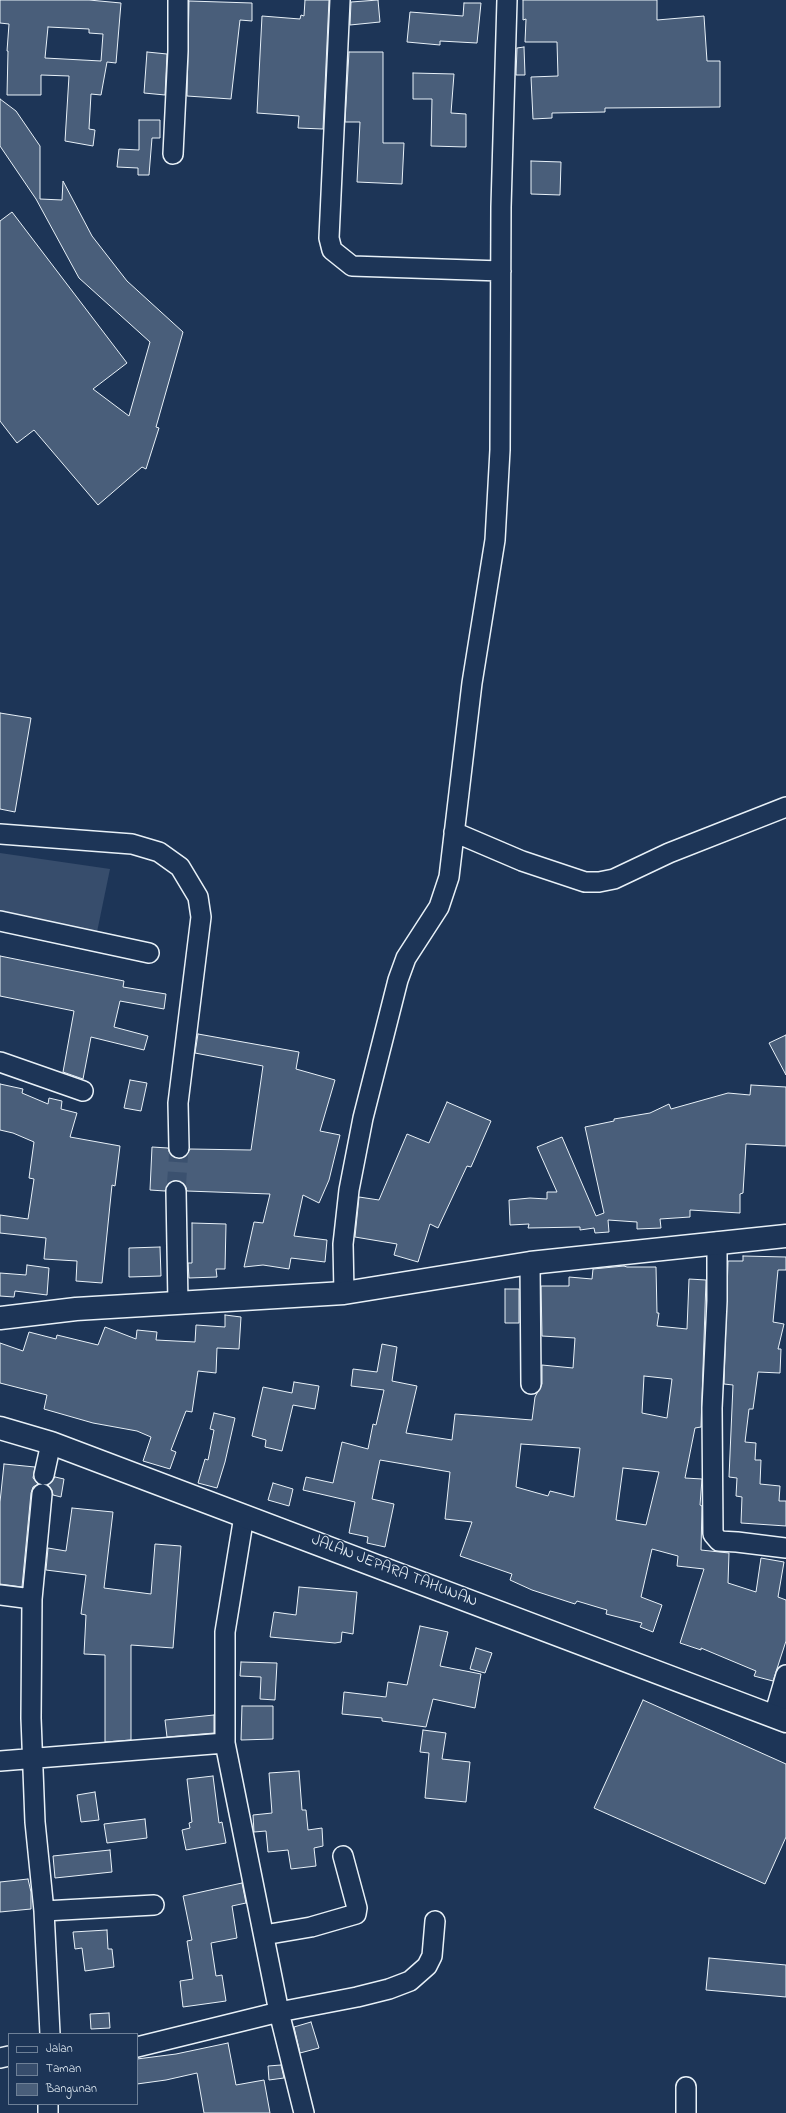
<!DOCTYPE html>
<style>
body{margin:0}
#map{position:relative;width:786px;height:2113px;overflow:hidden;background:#1d3557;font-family:"Indie Flower",sans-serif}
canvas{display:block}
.legend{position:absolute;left:8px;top:2033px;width:130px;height:72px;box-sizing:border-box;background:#1d3557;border:1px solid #6e8097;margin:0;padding:5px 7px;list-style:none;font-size:12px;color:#e8f1f8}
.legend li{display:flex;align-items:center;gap:8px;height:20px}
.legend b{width:20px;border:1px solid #6e8097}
</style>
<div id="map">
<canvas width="786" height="2113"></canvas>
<ul class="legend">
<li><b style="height:5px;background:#1d3557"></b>Jalan</li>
<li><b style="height:11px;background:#374d6c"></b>Taman</li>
<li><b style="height:11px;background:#495e7a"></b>Bangunan</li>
</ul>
</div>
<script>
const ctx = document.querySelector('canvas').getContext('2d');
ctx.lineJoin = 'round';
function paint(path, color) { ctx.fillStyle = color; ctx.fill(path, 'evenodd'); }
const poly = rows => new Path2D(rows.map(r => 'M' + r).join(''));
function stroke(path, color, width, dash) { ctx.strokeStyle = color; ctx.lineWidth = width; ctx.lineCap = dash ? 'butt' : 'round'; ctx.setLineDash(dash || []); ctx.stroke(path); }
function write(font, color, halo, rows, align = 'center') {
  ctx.font = font + ' "Indie Flower",sans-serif'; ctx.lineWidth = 3; ctx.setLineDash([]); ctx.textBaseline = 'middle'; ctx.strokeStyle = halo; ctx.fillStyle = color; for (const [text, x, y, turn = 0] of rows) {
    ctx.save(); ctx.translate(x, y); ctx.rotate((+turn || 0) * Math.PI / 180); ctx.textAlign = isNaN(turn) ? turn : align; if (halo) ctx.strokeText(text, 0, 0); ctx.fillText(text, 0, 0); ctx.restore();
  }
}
const green = poly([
 [0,853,110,869,97,932,0,913]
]);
const building = poly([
 [0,0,89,0,121,3,116,63,107,62,101,95,91,94,89,129,95,130,93,146,65,141,69,76,41,75,41,95,7,95,8,51,7,51,9,24,0,23,0,0],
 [48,27,89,29,89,33,103,34,101,61,45,58,48,27],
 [305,0,329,0,323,129,298,128,299,116,257,113,262,16,300,19,301,15,304,16,305,0],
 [378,0,380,22,350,25,351,2,378,0],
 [523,0,657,0,657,20,704,16,707,61,720,61,720,107,605,108,605,112,552,113,552,118,533,119,531,77,558,76,557,42,525,42,526,19,523,20,523,0],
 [189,1,252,3,252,21,240,20,231,99,187,96,189,1],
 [464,3,481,3,477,43,440,41,440,45,407,42,410,12,463,16,464,3],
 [524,47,525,75,516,75,517,48,524,47],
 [147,52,167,54,165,95,144,93,147,52],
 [349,52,383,52,383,143,404,143,402,184,357,182,360,122,345,122,349,52],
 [413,73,454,74,451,113,466,114,466,147,431,146,432,99,413,99,413,73],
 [0,99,16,111,40,146,40,199,62,200,63,181,92,236,127,281,183,332,156,427,159,428,146,469,142,467,98,505,34,430,17,443,0,421,0,221,12,212,127,363,93,389,129,416,150,342,79,278,36,199,0,146,0,99],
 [139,120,160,120,160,138,152,138,149,175,138,175,138,168,117,167,119,149,139,150,139,120],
 [531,161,561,162,560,195,531,194,531,161],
 [0,713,31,718,15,812,0,809,0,713],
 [0,956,124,981,123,987,166,994,164,1009,120,1001,114,1027,148,1036,144,1050,91,1037,83,1079,63,1072,74,1011,0,996,0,956],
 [198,1034,299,1052,296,1069,335,1080,320,1131,340,1135,329,1180,319,1203,303,1195,294,1236,327,1240,325,1262,291,1258,289,1269,263,1265,244,1267,254,1222,263,1223,270,1194,187,1191,185,1185,176,1180,170,1182,165,1191,150,1190,152,1147,168,1148,170,1154,179,1159,185,1157,190,1149,251,1150,263,1066,195,1053,198,1034],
 [786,1035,786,1075,769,1043,786,1035],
 [130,1080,147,1083,141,1111,124,1108,130,1080],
 [0,1084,23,1089,22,1093,48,1104,49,1098,62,1101,61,1109,77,1113,70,1137,120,1146,115,1186,112,1185,102,1283,76,1281,77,1261,44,1259,46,1238,0,1233,0,1215,28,1219,34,1179,29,1178,34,1142,13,1133,0,1130,0,1084],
 [751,1085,786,1087,786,1146,746,1144,743,1193,740,1194,740,1213,690,1210,690,1217,660,1219,661,1228,637,1229,637,1222,608,1220,609,1232,595,1233,594,1228,580,1230,580,1227,528,1228,529,1224,510,1225,509,1200,530,1198,547,1199,547,1192,557,1192,537,1147,562,1137,596,1216,604,1213,585,1127,614,1121,614,1119,650,1113,669,1104,671,1109,728,1093,750,1095,751,1085],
 [447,1102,491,1121,471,1167,467,1166,438,1228,430,1224,418,1262,394,1255,397,1244,355,1237,359,1197,379,1200,407,1134,429,1143,447,1102],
 [192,1223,226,1224,225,1269,216,1269,217,1277,189,1278,188,1263,192,1263,192,1223],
 [160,1247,161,1276,129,1277,129,1248,160,1247],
 [743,1256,786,1257,786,1270,778,1270,773,1322,784,1324,778,1349,781,1349,780,1373,758,1372,753,1409,749,1409,745,1442,756,1443,755,1460,761,1460,760,1484,780,1486,779,1501,786,1501,786,1526,741,1523,742,1497,736,1496,737,1478,729,1477,733,1385,724,1384,728,1261,743,1261,743,1256],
 [27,1265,49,1268,47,1295,15,1291,14,1297,0,1296,0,1273,26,1275,27,1265],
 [624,1266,627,1267,656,1267,657,1313,659,1313,657,1326,687,1329,689,1279,706,1280,701,1427,695,1428,685,1478,702,1479,700,1505,702,1506,701,1550,729,1553,728,1583,756,1592,761,1558,784,1562,778,1597,786,1600,786,1641,773,1681,754,1676,756,1671,701,1648,701,1650,680,1643,704,1569,677,1566,678,1556,652,1549,641,1597,662,1605,653,1632,640,1627,642,1623,606,1614,607,1610,577,1601,575,1604,532,1590,510,1580,512,1574,460,1556,472,1522,445,1519,450,1472,380,1460,372,1499,394,1504,385,1547,367,1543,368,1537,349,1533,355,1502,303,1490,306,1477,333,1483,342,1442,368,1449,373,1424,376,1425,384,1390,351,1386,353,1369,377,1372,382,1344,397,1347,392,1381,417,1386,406,1433,452,1440,455,1414,532,1420,535,1397,542,1384,542,1365,573,1368,575,1338,542,1336,541,1286,569,1286,569,1277,592,1279,593,1269,624,1266],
 [644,1376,672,1379,667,1418,642,1413,644,1376],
 [521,1444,580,1448,574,1497,550,1491,548,1496,516,1487,521,1444],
 [623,1468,659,1472,646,1525,616,1520,623,1468],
 [505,1289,519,1289,519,1323,505,1323,505,1289],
 [225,1315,241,1317,239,1349,217,1348,216,1373,198,1371,192,1412,186,1411,171,1450,176,1452,170,1469,143,1461,151,1437,137,1431,93,1423,44,1409,47,1395,0,1383,0,1343,23,1351,29,1332,56,1339,57,1335,98,1345,105,1327,136,1339,137,1330,157,1332,156,1340,195,1342,196,1325,225,1327,225,1315],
 [294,1382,319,1386,315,1409,293,1405,282,1451,265,1447,266,1440,252,1436,263,1387,292,1393,294,1382],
 [214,1413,235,1418,225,1462,217,1488,198,1483,205,1459,208,1460,214,1430,210,1429,214,1413],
 [4,1464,35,1467,33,1478,38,1484,33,1487,31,1493,22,1587,0,1584,0,1502,4,1464],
 [55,1477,64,1479,61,1497,53,1495,52,1490,48,1485,55,1477],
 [273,1483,293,1489,289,1506,268,1500,273,1483],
 [72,1508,113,1512,104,1588,151,1594,155,1544,181,1546,173,1648,131,1645,131,1740,105,1742,105,1655,84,1654,86,1615,81,1614,86,1575,46,1570,48,1548,66,1551,72,1508],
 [299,1587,357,1592,353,1634,342,1632,341,1642,335,1643,270,1637,274,1612,296,1615,299,1587],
 [420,1626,448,1632,440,1666,481,1674,475,1708,433,1699,426,1727,382,1721,382,1718,342,1714,344,1692,386,1697,388,1682,407,1685,420,1626],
 [476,1648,492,1653,485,1673,470,1669,476,1648],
 [241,1662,277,1663,275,1700,260,1699,261,1677,240,1676,241,1662],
 [643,1700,786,1764,786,1837,765,1884,594,1808,643,1700],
 [242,1706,273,1706,273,1739,241,1740,242,1706],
 [214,1715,214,1733,167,1737,165,1720,214,1715],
 [423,1730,446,1733,442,1759,470,1762,466,1802,425,1798,429,1753,420,1752,423,1730],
 [299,1771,302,1810,306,1810,308,1830,322,1828,323,1846,314,1848,316,1866,291,1869,288,1850,268,1852,266,1831,254,1832,253,1815,272,1813,269,1773,299,1771],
 [213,1776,219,1823,222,1822,226,1843,186,1850,182,1830,190,1828,189,1823,192,1822,187,1779,213,1776],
 [95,1792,99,1820,81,1822,77,1795,95,1792],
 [145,1819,147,1838,107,1843,104,1824,145,1819],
 [110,1850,112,1872,55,1878,53,1856,110,1850],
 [28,1879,31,1892,31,1909,0,1912,0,1882,28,1879],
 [242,1883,246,1903,232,1906,237,1938,211,1943,216,1976,222,1975,226,2001,183,2007,180,1981,193,1979,187,1941,192,1940,183,1896,242,1883],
 [107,1930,108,1949,112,1949,114,1967,85,1971,82,1948,75,1949,73,1932,107,1930],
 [709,1958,786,1965,786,1997,706,1990,709,1958],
 [109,2013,110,2028,91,2029,90,2014,109,2013],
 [311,2022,319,2048,300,2053,294,2027,311,2022],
 [228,2043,236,2085,264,2080,270,2113,204,2113,197,2073,166,2080,137,2084,137,2059,176,2054,228,2043],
 [281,2065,284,2078,269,2080,268,2066,281,2065]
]);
const minorTunnel = poly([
 [176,1191,179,1148]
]);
const minor = poly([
 [340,0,329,238,332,250,352,266,501,271],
 [173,154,178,51,178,0],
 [454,832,522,861,585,882,599,882,614,879,669,853,786,807],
 [0,834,132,844,159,852,180,867,198,897,201,917,178,1103,179,1148],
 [0,921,149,953],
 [0,1062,83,1091],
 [176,1191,178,1303],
 [717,1242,717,1301,712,1408,713,1534,719,1541,737,1542,786,1548],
 [530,1263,531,1384],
 [344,1293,343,1244,349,1190,363,1118,398,980,406,958,439,907,449,877,472,683,495,540,500,450,501,207,507,0],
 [44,1475,51,1443],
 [244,1516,225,1632,225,1743,279,2012,357,1997,389,1989,410,1981,427,1966,432,1956,435,1921],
 [0,1595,32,1599,31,1718,35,1822,44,1911,50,2034],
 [32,1599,42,1494],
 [774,1716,786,1675],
 [0,1761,225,1743],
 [44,1911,154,1905],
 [264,1935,311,1927,356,1914,357,1908,343,1856],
 [137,2047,279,2012,304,2113],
 [0,2058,9,2056],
 [686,2087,686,2113],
 [48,2113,48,2104]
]);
const major = poly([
 [0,1318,76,1309,344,1293,530,1263,786,1236]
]);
const highway = poly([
 [0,1428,51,1443,786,1721]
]);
const streetNames = [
 ["JALAN JEPARA TAHUNAN",394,1572,21]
];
paint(green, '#374d6c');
paint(building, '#495e7a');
stroke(building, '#e8f1f8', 1);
stroke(minorTunnel, '#3b516f', 19, [19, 10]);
stroke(minor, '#e8f1f8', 22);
stroke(major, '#e8f1f8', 25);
stroke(highway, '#e8f1f8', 25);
stroke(minor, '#1d3557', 19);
stroke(major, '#1d3557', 22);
stroke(highway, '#1d3557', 22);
write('16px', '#e8f1f8', '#1d3557', streetNames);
</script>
